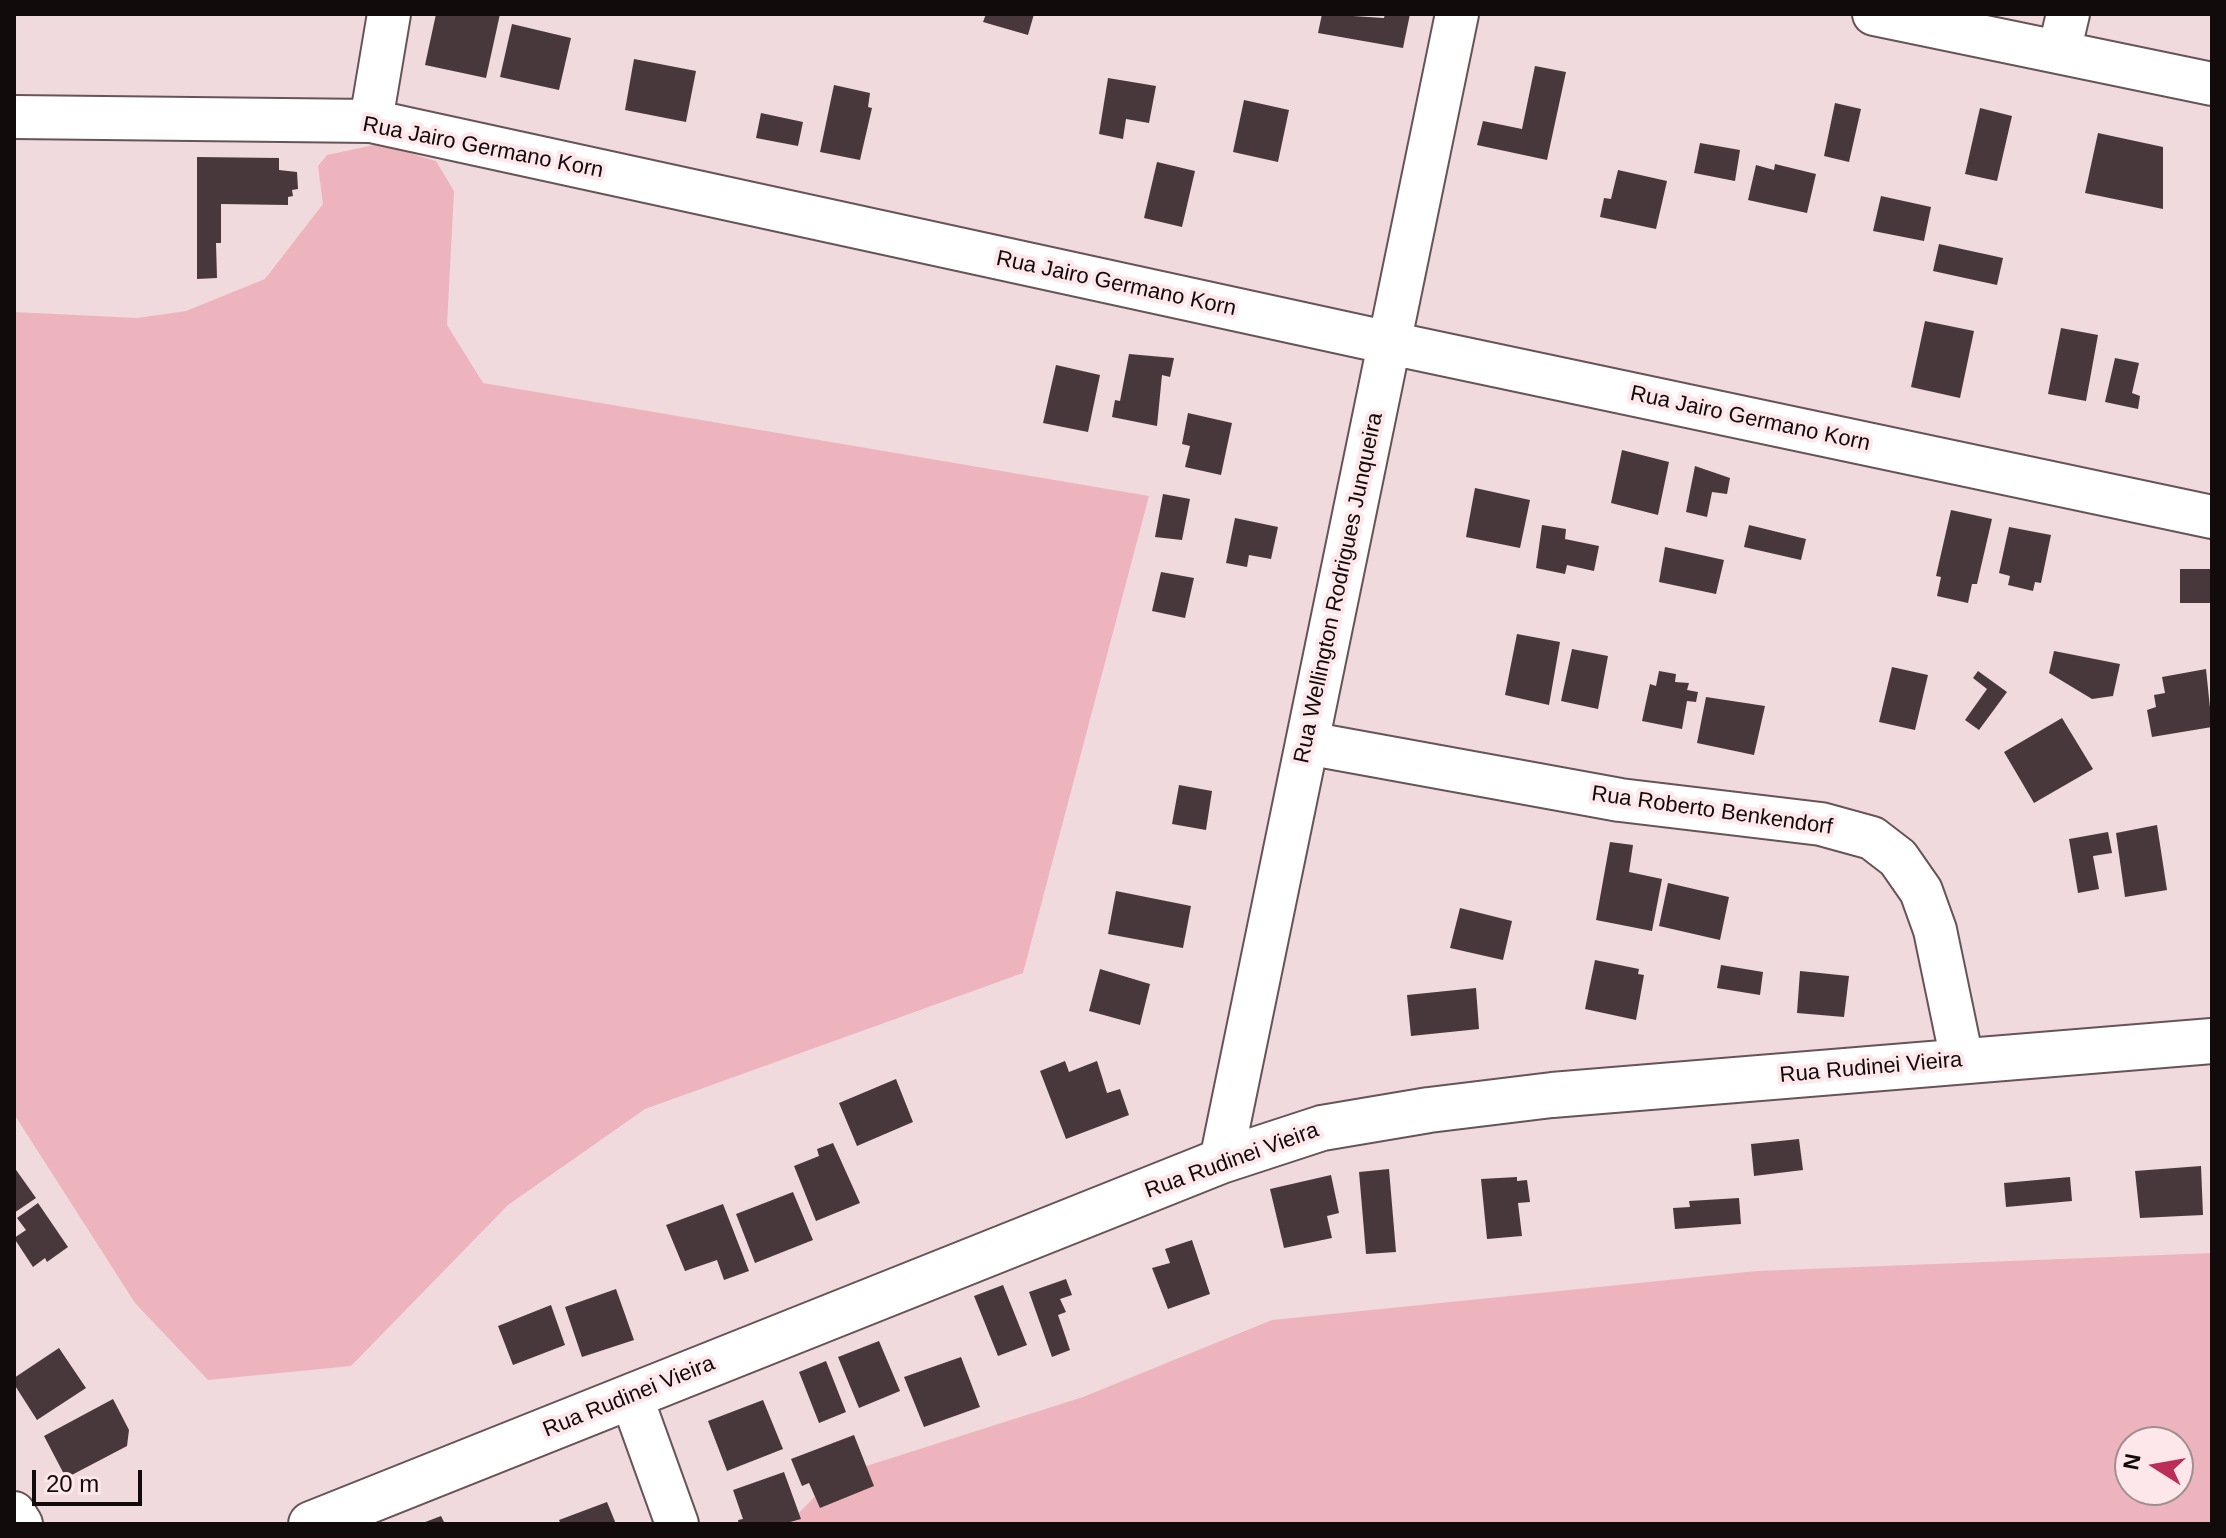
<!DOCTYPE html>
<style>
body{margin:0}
#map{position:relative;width:2226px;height:1538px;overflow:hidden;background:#f0dadd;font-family:Helvetica,sans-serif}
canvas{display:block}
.frame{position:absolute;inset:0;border:16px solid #120b0c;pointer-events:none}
.north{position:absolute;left:2114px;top:1426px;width:80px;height:80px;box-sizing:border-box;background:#fde7ea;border:2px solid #9f8f91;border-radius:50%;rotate:281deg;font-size:22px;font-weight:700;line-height:32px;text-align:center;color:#120b0c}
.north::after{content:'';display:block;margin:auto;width:28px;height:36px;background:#bc2d58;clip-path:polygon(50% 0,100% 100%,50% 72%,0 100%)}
.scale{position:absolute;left:32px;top:1470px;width:110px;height:36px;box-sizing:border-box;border:4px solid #120b0c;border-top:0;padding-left:10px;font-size:24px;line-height:28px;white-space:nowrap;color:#120b0c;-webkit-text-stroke:6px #fde7ea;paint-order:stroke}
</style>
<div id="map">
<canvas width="2226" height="1538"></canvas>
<div class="frame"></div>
<div class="north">N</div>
<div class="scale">20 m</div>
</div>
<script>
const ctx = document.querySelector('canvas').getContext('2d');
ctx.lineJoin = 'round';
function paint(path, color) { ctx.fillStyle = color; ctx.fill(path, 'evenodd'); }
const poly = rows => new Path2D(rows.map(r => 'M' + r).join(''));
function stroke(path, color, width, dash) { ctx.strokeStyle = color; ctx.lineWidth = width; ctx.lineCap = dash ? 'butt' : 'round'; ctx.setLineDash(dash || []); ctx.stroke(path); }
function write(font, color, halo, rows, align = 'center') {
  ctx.font = font + ' Helvetica,sans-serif'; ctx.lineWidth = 8; ctx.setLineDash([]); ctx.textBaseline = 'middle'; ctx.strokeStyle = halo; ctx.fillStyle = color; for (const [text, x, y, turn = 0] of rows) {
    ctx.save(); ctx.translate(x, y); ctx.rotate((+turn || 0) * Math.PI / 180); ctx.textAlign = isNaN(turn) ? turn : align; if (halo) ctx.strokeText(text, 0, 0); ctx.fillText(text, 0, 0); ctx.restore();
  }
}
const green = poly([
 [379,144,436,161,454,191,447,325,483,383,1149,496,1023,973,645,1109,508,1205,351,1366,208,1380,135,1303,14,1114,14,312,137,318,186,311,265,279,323,204,318,166,327,155],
 [2212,1253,2212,1524,788,1524,835,1476,1083,1397,1272,1320,1757,1271],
 [2130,1442,2178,1442,2178,1490,2130,1490]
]);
const building = poly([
 [436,14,500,14,486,78,425,65],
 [986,14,1034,14,1028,35,983,22],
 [1322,14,1384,18,1385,14,1410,14,1403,48,1318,33],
 [512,24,571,38,559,90,500,77],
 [634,59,696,71,686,122,625,110],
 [1535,66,1566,72,1547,160,1477,145,1483,121,1522,129],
 [1108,78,1156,86,1149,123,1126,119,1123,139,1099,134],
 [834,85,870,93,868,107,872,108,860,160,820,152],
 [1244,100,1289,110,1278,162,1233,152],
 [1835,103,1861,109,1849,162,1824,156],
 [1980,108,2012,116,1997,181,1965,174],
 [761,113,803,122,798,146,756,138],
 [2098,133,2163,147,2163,209,2085,193],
 [1700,143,1740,150,1735,181,1694,173],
 [197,157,279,158,279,170,297,172,298,189,292,190,293,196,288,197,288,205,221,204,221,243,216,243,217,278,197,279],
 [1157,162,1195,171,1182,227,1144,218],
 [1775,164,1816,174,1807,213,1748,200,1756,165,1774,170],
 [1618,170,1667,181,1656,229,1600,217,1604,198,1611,199],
 [1881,196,1931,207,1924,241,1873,231],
 [1939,244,2003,258,1997,285,1933,271],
 [1925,321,1974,331,1960,398,1911,387],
 [2061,328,2098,335,2086,401,2048,394],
 [1129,354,1174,358,1170,377,1162,375,1157,426,1112,417,1115,400,1120,401],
 [2115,358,2139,363,2132,393,2140,396,2138,409,2105,402],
 [1056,365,1100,375,1088,432,1043,423],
 [1188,413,1232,423,1221,475,1185,467,1190,446,1182,444],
 [1622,450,1669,462,1658,515,1611,503],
 [1695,466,1730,478,1727,494,1712,492,1707,517,1686,512],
 [1475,488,1530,500,1520,548,1466,537],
 [1163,494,1190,499,1182,540,1155,537],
 [1951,510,1992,519,1977,584,1972,584,1968,603,1937,596,1941,577,1936,576],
 [1235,518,1278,527,1271,559,1249,555,1247,567,1226,563],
 [1542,525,1566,529,1565,539,1599,546,1594,571,1567,565,1565,574,1536,568],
 [1749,525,1806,539,1801,560,1744,547],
 [2009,527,2051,535,2041,583,2035,582,2033,591,2008,585,2010,576,1999,573],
 [1665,547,1724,560,1716,594,1659,582],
 [2180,569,2212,569,2212,603,2180,603],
 [1161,572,1194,578,1185,618,1152,611],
 [1517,634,1560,642,1549,705,1505,695],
 [1572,649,1608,656,1598,709,1561,701],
 [2054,651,2120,664,2113,696,2092,699,2049,673],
 [1892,667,1928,675,1915,730,1879,722],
 [2206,669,2212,727,2152,737,2147,710,2156,707,2154,695,2165,693,2162,677],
 [1659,671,1676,674,1675,682,1689,683,1687,690,1698,692,1696,702,1687,701,1682,729,1642,721,1650,684,1656,686],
 [1978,671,2007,692,1979,730,1965,720,1987,689,1973,678],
 [1706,697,1765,706,1754,755,1697,743],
 [2062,718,2093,769,2034,803,2004,752],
 [1179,785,1212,791,1206,830,1172,824],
 [2157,825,2167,890,2125,897,2116,833],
 [2108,832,2112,853,2093,856,2099,889,2078,893,2069,839],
 [1610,842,1633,845,1629,872,1662,879,1652,931,1596,920],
 [1668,883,1729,897,1720,940,1659,926],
 [1116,891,1191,906,1183,948,1108,934],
 [1460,908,1512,921,1503,960,1450,948],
 [1595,960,1639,969,1638,974,1644,975,1636,1020,1585,1009],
 [1721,965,1763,972,1760,995,1717,988],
 [1100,969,1150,984,1140,1025,1089,1011],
 [1800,971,1849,976,1844,1017,1797,1013],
 [1476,988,1479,1029,1411,1036,1407,995],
 [1065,1061,1069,1072,1097,1061,1107,1093,1120,1089,1129,1115,1066,1139,1040,1071],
 [896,1079,913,1122,857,1146,839,1103],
 [1799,1139,1803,1170,1754,1176,1751,1144],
 [833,1143,860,1203,816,1221,794,1166,819,1156,817,1149],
 [2201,1166,2203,1215,2140,1218,2135,1171],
 [14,1167,36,1198,14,1213],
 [1389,1169,1396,1252,1366,1254,1359,1172],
 [1331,1175,1339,1213,1327,1216,1332,1238,1284,1248,1270,1189],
 [1517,1177,1517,1181,1527,1180,1530,1202,1518,1203,1522,1236,1487,1239,1481,1179],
 [2070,1177,2072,1201,2006,1207,2004,1183],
 [793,1192,813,1240,755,1263,736,1214],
 [1739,1198,1741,1224,1675,1229,1673,1208,1690,1207,1689,1201],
 [38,1203,68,1247,47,1262,45,1258,33,1267,14,1238,26,1230,17,1218],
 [723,1204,749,1271,724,1280,717,1260,685,1271,666,1225],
 [1192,1240,1210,1294,1168,1309,1152,1268,1170,1263,1165,1249],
 [1066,1279,1072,1295,1060,1299,1066,1312,1058,1315,1070,1350,1052,1357,1029,1292],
 [1003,1285,1027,1345,998,1356,974,1296],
 [616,1289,634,1340,582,1357,565,1307],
 [551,1305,565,1345,513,1365,498,1326],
 [879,1341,900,1391,859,1408,838,1357],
 [59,1348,86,1388,37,1420,14,1384,14,1378],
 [961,1357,980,1407,924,1427,904,1377],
 [826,1361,846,1412,819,1423,799,1372],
 [113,1399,129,1430,127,1446,66,1478,44,1436],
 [763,1400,783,1449,727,1471,708,1421],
 [854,1435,874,1486,820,1508,809,1483,802,1486,791,1459],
 [784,1472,801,1519,783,1524,739,1524,738,1520,743,1519,733,1490],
 [607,1502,616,1524,561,1524,559,1520],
 [441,1516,445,1524,420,1524]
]);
const minor = poly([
 [1874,14,2212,84],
 [2059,52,2068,14],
 [14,117,371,121,1390,343,2212,517],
 [371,121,389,14],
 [1307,743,1620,800,1821,824,1872,838,1898,858,1921,891,1935,930,1962,1060],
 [1221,1161,1457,14],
 [631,1396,677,1524],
 [14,1513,21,1524]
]);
const tertiary = poly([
 [311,1524,1221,1161,1322,1128,1429,1110,1552,1095,2212,1041]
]);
const streetNames = [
 ["Rua Jairo Germano Korn",483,148,11],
 ["Rua Jairo Germano Korn",1116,284,12],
 ["Rua Jairo Germano Korn",1750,419,12],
 ["Rua Wellington Rodrigues Junqueira",1339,588,-78],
 ["Rua Roberto Benkendorf",1712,811,8],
 ["Rua Rudinei Vieira",1871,1068,-5],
 ["Rua Rudinei Vieira",1232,1161,-20],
 ["Rua Rudinei Vieira",629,1397,-22]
];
paint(green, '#eeb4bd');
paint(building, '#49383b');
stroke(minor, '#675457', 46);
stroke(tertiary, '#675457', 48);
stroke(minor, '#fff', 42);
stroke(tertiary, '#fff', 44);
write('22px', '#120b0c', '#fde7ea', streetNames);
</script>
